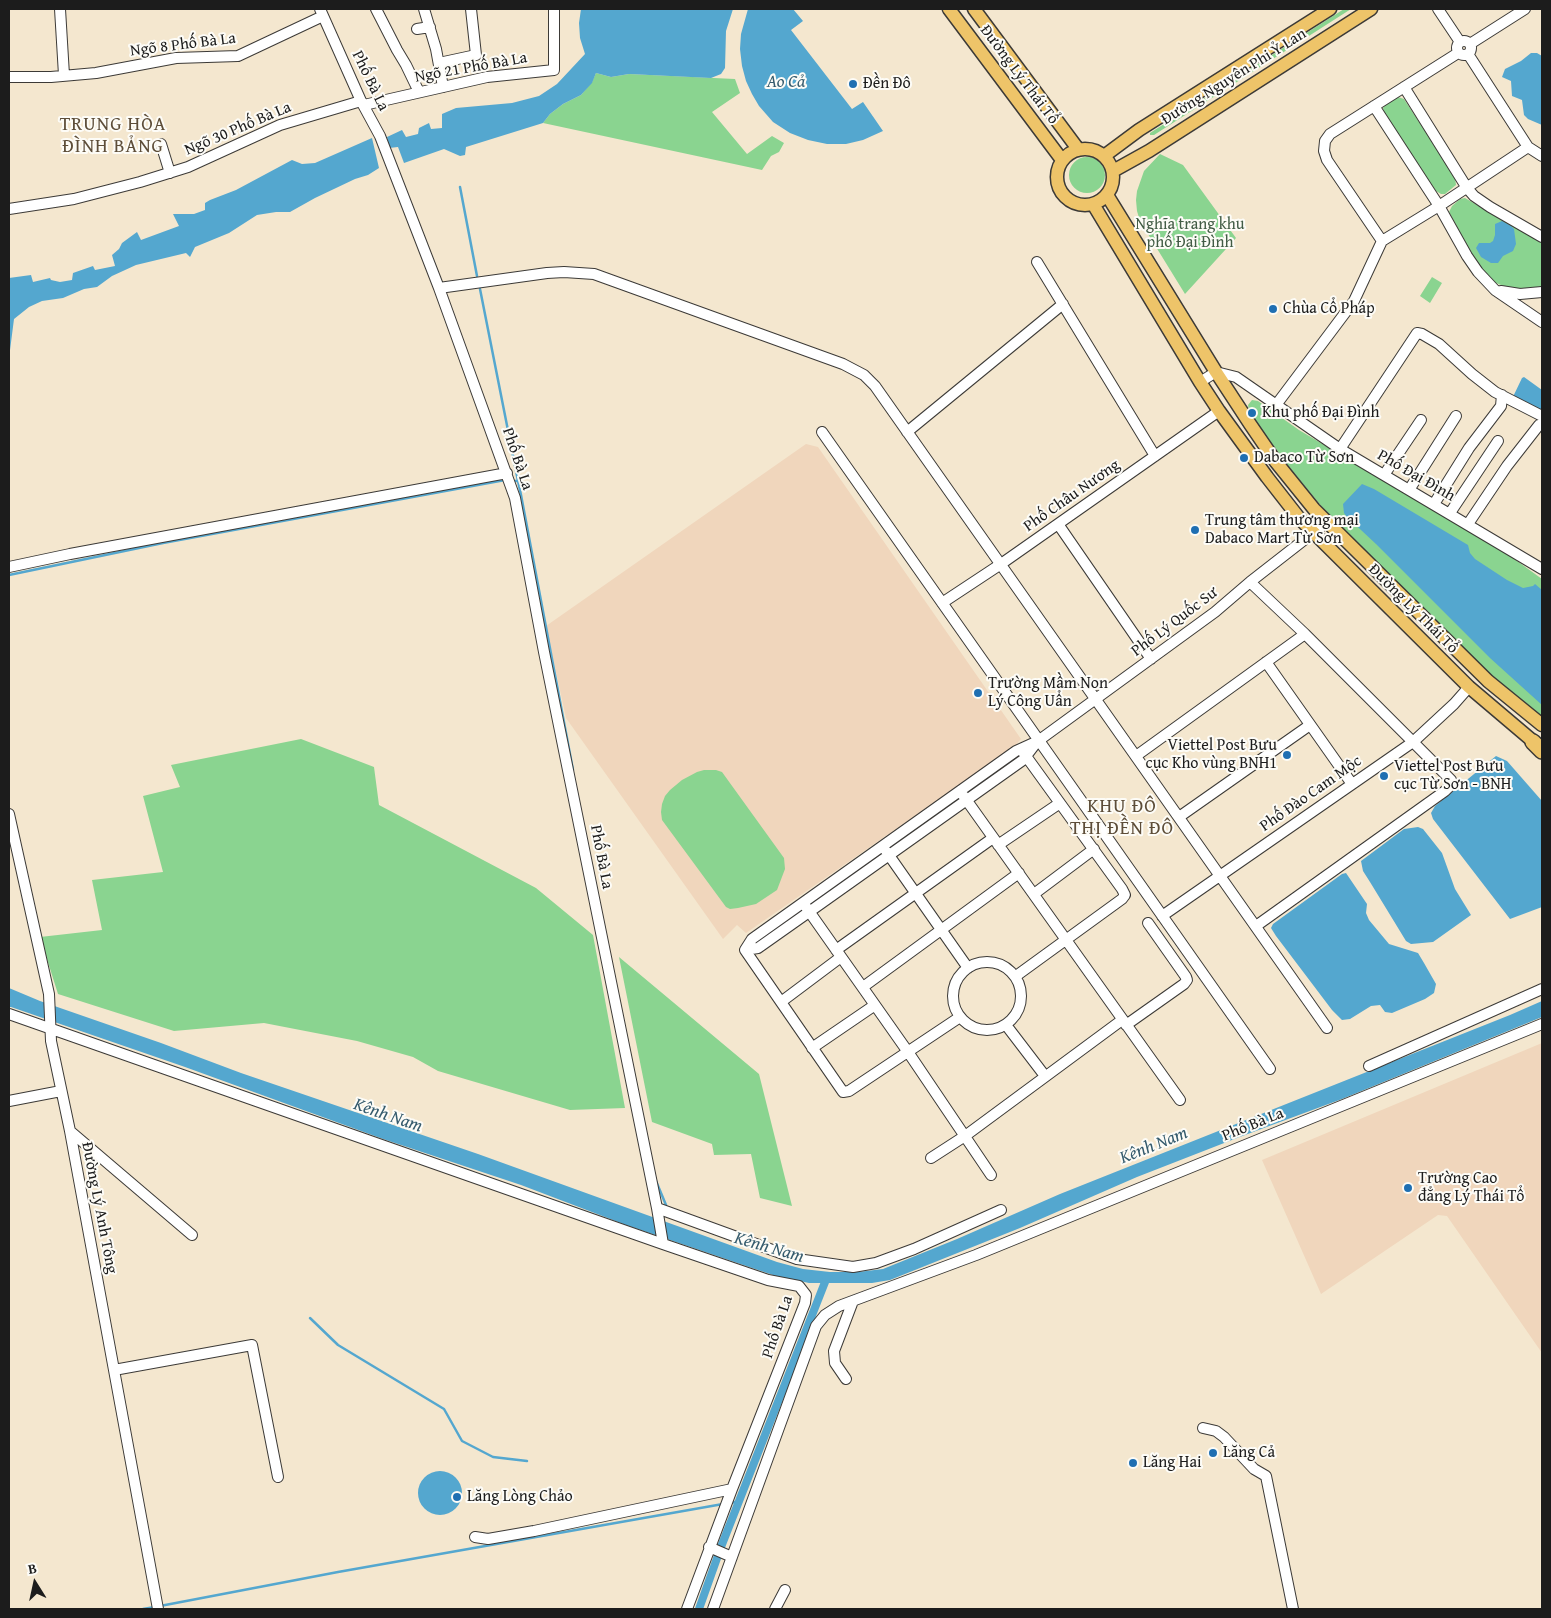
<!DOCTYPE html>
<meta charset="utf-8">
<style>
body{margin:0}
#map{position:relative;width:1551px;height:1618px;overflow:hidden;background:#f4e7cf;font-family:"Gentium Book Plus",serif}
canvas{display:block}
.frame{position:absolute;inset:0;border:10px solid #1c1c1c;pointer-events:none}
.north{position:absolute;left:10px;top:1558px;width:50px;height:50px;-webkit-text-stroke:4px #fdfcf7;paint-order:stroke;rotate:350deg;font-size:14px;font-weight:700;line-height:20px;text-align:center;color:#1c1c1c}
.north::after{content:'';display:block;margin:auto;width:18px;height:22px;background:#1c1c1c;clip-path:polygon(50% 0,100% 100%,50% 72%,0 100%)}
</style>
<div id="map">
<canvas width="1551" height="1618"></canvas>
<div class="frame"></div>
<div class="north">B</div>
</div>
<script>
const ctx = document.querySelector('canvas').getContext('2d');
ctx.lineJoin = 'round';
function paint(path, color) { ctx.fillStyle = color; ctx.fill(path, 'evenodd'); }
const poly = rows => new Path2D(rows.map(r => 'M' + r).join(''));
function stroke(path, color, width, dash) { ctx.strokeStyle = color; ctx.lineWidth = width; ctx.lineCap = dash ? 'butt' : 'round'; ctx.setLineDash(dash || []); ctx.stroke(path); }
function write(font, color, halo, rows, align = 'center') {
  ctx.font = font + ' "Gentium Book Plus",serif'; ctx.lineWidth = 4; ctx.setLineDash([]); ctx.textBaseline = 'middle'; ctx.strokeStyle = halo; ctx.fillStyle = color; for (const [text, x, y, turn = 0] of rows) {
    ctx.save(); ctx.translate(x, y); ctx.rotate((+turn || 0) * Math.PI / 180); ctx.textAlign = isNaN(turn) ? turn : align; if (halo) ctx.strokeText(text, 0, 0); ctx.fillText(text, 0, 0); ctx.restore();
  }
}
const built = poly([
 [806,444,818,447,1021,739,1014,747,746,933,737,925,723,939,566,718,546,626],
 [1542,1043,1542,1353,1447,1216,1438,1215,1321,1294,1262,1160]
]);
const green = poly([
 [1344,9,1351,9,1154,135,1150,135,1150,133],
 [596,73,611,77,629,74,735,79,740,93,712,112,747,154,772,136,784,143,779,152,771,156,762,170,543,123,550,114,563,104,581,95,592,82],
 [1398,97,1404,99,1455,177,1456,185,1445,194,1441,194,1436,191,1384,113,1383,108,1385,105],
 [1160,154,1183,165,1236,238,1185,294,1140,221,1137,211,1136,200,1137,191,1144,171],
 '1069 175a18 18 0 1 1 36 0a18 18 0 1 1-36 0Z',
 [1465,198,1542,243,1542,287,1535,289,1511,289,1496,283,1482,270,1468,247,1449,212,1452,206,1460,199],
 [1432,277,1442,283,1430,303,1420,296],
 [1252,400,1258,401,1299,430,1390,484,1477,532,1542,579,1542,719,1515,698,1479,665,1344,531,1322,507,1290,468,1250,414,1248,405],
 [301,739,374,767,379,805,536,888,593,935,625,1108,570,1110,438,1071,413,1057,357,1041,264,1023,174,1031,58,994,40,937,102,930,92,880,163,872,143,796,180,787,171,765],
 [704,770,716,770,722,772,784,858,785,869,777,890,756,904,738,908,730,909,726,907,662,820,661,812,662,804,665,796,670,790,682,780,697,772],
 [619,957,759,1074,792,1206,760,1198,751,1154,714,1155,712,1144,652,1122]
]);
const water = poly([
 [581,9,733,9,726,31,725,68,721,74,711,78,629,74,611,77,596,73,592,83,581,95,563,104,550,114,543,123,466,147,465,155,460,156,444,149,404,163,398,147,389,148,387,137,402,130,406,137,418,134,419,128,429,123,431,129,442,128,442,114,456,108,512,103,539,96,557,84,585,54,580,38,579,23],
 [748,9,793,9,803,21,791,30,852,109,863,102,883,131,863,140,846,144,827,144,808,140,790,133,773,122,759,106,752,94,746,81,742,66,740,49,741,34],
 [1531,53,1537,53,1542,56,1542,125,1528,119,1524,115,1522,100,1512,96,1511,81,1502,77,1505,69,1521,61],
 [372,138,379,168,368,175,355,179,315,198,290,212,276,212,257,215,229,233,195,247,190,257,186,253,136,265,112,276,97,287,84,289,63,298,42,301,29,307,14,319,9,358,9,278,31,275,33,282,50,278,51,280,60,282,72,280,73,273,93,266,95,270,115,266,112,255,119,249,122,243,137,232,141,240,179,226,173,214,194,214,205,210,205,203,210,200,236,190,292,160,302,164,315,163],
 [1502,221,1511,226,1514,229,1516,244,1513,251,1503,256,1498,263,1491,263,1481,257,1476,248,1479,243,1490,243,1493,241,1495,235,1495,224],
 [1524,377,1542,390,1542,418,1511,401,1522,378],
 [1362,484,1374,489,1468,545,1470,553,1475,559,1507,580,1523,588,1533,586,1535,584,1542,590,1542,705,1490,658,1376,544,1346,516,1344,513,1343,504],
 [1496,756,1507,761,1542,801,1542,907,1510,919,1433,819,1431,813,1435,806],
 [1418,827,1423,829,1442,853,1455,889,1471,915,1433,942,1411,944,1406,941,1370,882,1363,871,1361,861,1404,829],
 [1346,873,1367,904,1366,913,1369,920,1389,944,1418,953,1424,963,1436,984,1434,993,1425,999,1392,1013,1385,1012,1380,1005,1371,1006,1350,1019,1342,1020,1332,1010,1276,936,1271,928,1273,924,1342,874],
 [9,988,40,1001,161,1043,241,1073,478,1154,777,1262,803,1269,830,1272,858,1272,883,1269,957,1239,1060,1194,1510,1015,1542,1001,1542,1017,1342,1099,1237,1138,1137,1177,1020,1228,890,1280,872,1283,809,1283,776,1276,752,1268,626,1225,521,1185,383,1139,185,1067,11,1007,9,1007],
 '418 1493a22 22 0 1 1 44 0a22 22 0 1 1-44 0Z'
]);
const stream = poly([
 [460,187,477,276],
 [480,289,518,481],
 [512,481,518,481,521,495,573,770],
 [9,575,163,543,505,480],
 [656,1181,666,1205],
 [310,1318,338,1345,444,1409,462,1441,493,1457,527,1461],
 [731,1503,739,1501],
 [160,1606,338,1572,723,1504],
 [143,1609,155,1607]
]);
const canal = poly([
 [699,1609,721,1547,827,1277]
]);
const minor = poly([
 [60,9,64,75],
 [320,9,361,101,380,136,439,288,515,498,544,652,657,1208,663,1244],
 [376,9,397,50,406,65,419,92],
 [424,9,436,49,443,87],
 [1438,9,1460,42],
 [417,29,430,27],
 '1457 48a7 7 0 1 1 14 0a7 7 0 1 1-14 0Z',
 [1470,44,1525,9],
 [1468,54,1528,147,1542,156],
 [439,63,476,55,471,9],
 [9,77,51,77,96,73,176,58,238,56,323,16],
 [1404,87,1467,188,1474,196,1490,207,1542,237],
 [364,105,487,77,554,70,554,9],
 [1374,106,1439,206,1467,256,1478,272,1495,290,1542,322],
 [161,144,170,173],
 [9,209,74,199,140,182,188,167,280,125,361,101],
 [1382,241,1327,160,1324,151,1325,141,1330,134,1458,53],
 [1037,262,1155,456],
 [439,288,547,273,564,272,594,274,843,364,864,375,875,386,1327,1028],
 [1501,291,1520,294,1542,292],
 [1200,382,1216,372,1236,377,1340,449,1542,569],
 [1276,405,1354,301,1382,241,1439,206,1528,147],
 [822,432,1270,1069],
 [907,432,1063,304],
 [1340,449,1417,333,1422,334,1439,344,1472,374,1495,392,1542,416],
 [1384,475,1421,420],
 [1409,490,1456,416],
 [1434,504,1469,448,1501,406,1502,395],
 [1450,513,1498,441],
 [1058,524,1151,659],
 [1468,524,1507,466,1539,425],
 [9,567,70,554,507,473],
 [1250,582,1305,634,1451,780,1452,784,1445,791,1256,926],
 [942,603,1001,564,1219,411],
 [1266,662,1352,784],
 [1136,756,1305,634],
 [960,791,1180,1100],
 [9,814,49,994,51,1041,70,1131,158,1609],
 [1179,817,1310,725],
 [998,845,1060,803],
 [886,851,968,968],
 [1034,894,1094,849],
 [806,907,908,1052,991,1175],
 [1162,916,1413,742,1454,704,1469,687],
 [745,950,752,939,1016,751,1038,741,1215,612,1250,582,1327,522],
 [745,950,758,948,809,912,1023,760,1036,743],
 [745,950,843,1092,849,1091,960,1017],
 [836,950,993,838],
 '953 996a34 34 0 1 1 68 0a34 34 0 1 1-68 0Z',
 [1016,976,1122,899,1125,895,1122,889,1023,752],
 [863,987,1019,873],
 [781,1002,841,957],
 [9,1014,663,1244,768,1280,799,1286,806,1295,805,1303,732,1489,687,1609],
 [1006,1025,1045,1076],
 [1126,1025,1184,984,1187,980,1186,977,1148,923],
 [812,1048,875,1005],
 [1369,1066,1542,989],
 [9,1101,61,1091],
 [70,1131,192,1235],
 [931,1158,965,1136,1122,1020],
 [657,1208,797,1259,853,1267,876,1263,914,1249,1001,1210],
 [114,1370,252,1345,278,1477],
 [846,1379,835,1363,834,1351,853,1301],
 [1203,1428,1216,1431,1224,1437,1254,1469,1266,1476,1293,1609],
 [475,1537,488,1539,534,1531,732,1489],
 [709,1547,732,1557],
 [713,1609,816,1326,825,1315,839,1306,976,1255,1542,1024],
 [775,1609,785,1590]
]);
const major = poly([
 [949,9,1062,160],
 [974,9,1078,149],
 '1057 177a28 28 0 1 1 56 0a28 28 0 1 1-56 0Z',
 [1104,156,1139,130,1330,9],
 [1113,171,1149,151,1371,9],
 [1107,195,1216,372,1250,424,1276,462,1314,509,1488,681,1542,725],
 [1093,204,1200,382,1219,411,1267,477,1299,518,1469,687,1541,748]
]);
const highway = poly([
 [1533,742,1542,751]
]);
const markers = [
 [853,84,5,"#1f6fb2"],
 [1273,309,5,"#1f6fb2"],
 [1252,413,5,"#1f6fb2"],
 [1244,458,5,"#1f6fb2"],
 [1195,530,5,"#1f6fb2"],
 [978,693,5,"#1f6fb2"],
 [1287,755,5,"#1f6fb2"],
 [1384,776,5,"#1f6fb2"],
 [1408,1188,5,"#1f6fb2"],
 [1213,1453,5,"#1f6fb2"],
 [1133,1463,5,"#1f6fb2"],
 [457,1497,5,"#1f6fb2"]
];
const streetNames = [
 ["Ngõ 8 Phố Bà La",183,45,-7],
 ["Ngõ 21 Phố Bà La",471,68,-10],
 ["Đường Lý Thái Tổ",1019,75,53],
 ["Đường Nguyên Phi Ỷ Lan",1234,77,-32],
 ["Phố Bà La",370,81,64],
 ["Ngõ 30 Phố Bà La",238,129,-23],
 ["Phố Bà La",517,459,71],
 ["Phố Đại Đình",1416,476,30],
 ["Phố Châu Nương",1072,496,-35],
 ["Đường Lý Thái Tổ",1413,609,45],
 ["Phố Lý Quốc Sư",1175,622,-37],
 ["Phố Đào Cam Mộc",1311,794,-35],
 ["Phố Bà La",601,857,79],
 ["Phố Bà La",1253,1125,-22],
 ["Đường Lý Anh Tông",99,1208,79],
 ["Phố Bà La",778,1327,-71]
];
const poiNames = [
 ["Đền Đô",863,84],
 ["Chùa Cổ Pháp",1283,309],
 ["Khu phố Đại Đình",1262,413],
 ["Dabaco Từ Sơn",1254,458],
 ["Trung tâm thương mại",1205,521],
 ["Dabaco Mart Từ Sơn",1205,539],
 ["Trường Mầm Non",988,684],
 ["Lý Công Uẩn",988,702],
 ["Viettel Post Bưu",1277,746,"right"],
 ["cục Kho vùng BNH1",1277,764,"right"],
 ["Viettel Post Bưu",1394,767],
 ["cục Từ Sơn - BNH",1394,785],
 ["Trường Cao",1418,1179],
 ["đẳng Lý Thái Tổ",1418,1197],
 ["Lăng Cả",1223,1453],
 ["Lăng Hai",1143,1463],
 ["Lăng Lòng Chảo",467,1497]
];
const parkNames = [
 ["Nghĩa trang khu",1190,225],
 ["phố Đại Đình",1190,243]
];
const waterNames = [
 ["Ao Cả",786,82],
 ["Kênh Nam",388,1116,19],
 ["Kênh Nam",1154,1146,-22],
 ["Kênh Nam",769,1248,16]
];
const quarterNames = [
 ["TRUNG HÒA",113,125],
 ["ĐÌNH BẢNG",113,147],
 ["KHU ĐÔ",1122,807],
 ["THỊ ĐỀN ĐÔ",1122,829]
];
paint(built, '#f0d6bc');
paint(green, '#8ad490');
paint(water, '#54a7cf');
stroke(stream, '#54a7cf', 2.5);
stroke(canal, '#54a7cf', 8);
stroke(minor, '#3c3a37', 12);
stroke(major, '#3c3a37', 15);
stroke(highway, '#3c3a37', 18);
stroke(minor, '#fff', 10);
stroke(major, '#eec469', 12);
stroke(highway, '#eec469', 15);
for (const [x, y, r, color] of markers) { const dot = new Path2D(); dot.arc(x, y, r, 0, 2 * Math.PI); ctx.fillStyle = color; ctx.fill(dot); stroke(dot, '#fdfcf7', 2); }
write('16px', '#1c1c1c', '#fdfcf7', streetNames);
write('16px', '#1c1c1c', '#fdfcf7', poiNames, 'left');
write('16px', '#425c45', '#fdfcf7', parkNames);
write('italic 18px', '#355b6d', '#fdfcf7', waterNames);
ctx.letterSpacing = '1px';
write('19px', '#5d4d38', '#fdfcf7', quarterNames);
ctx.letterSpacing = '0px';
</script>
